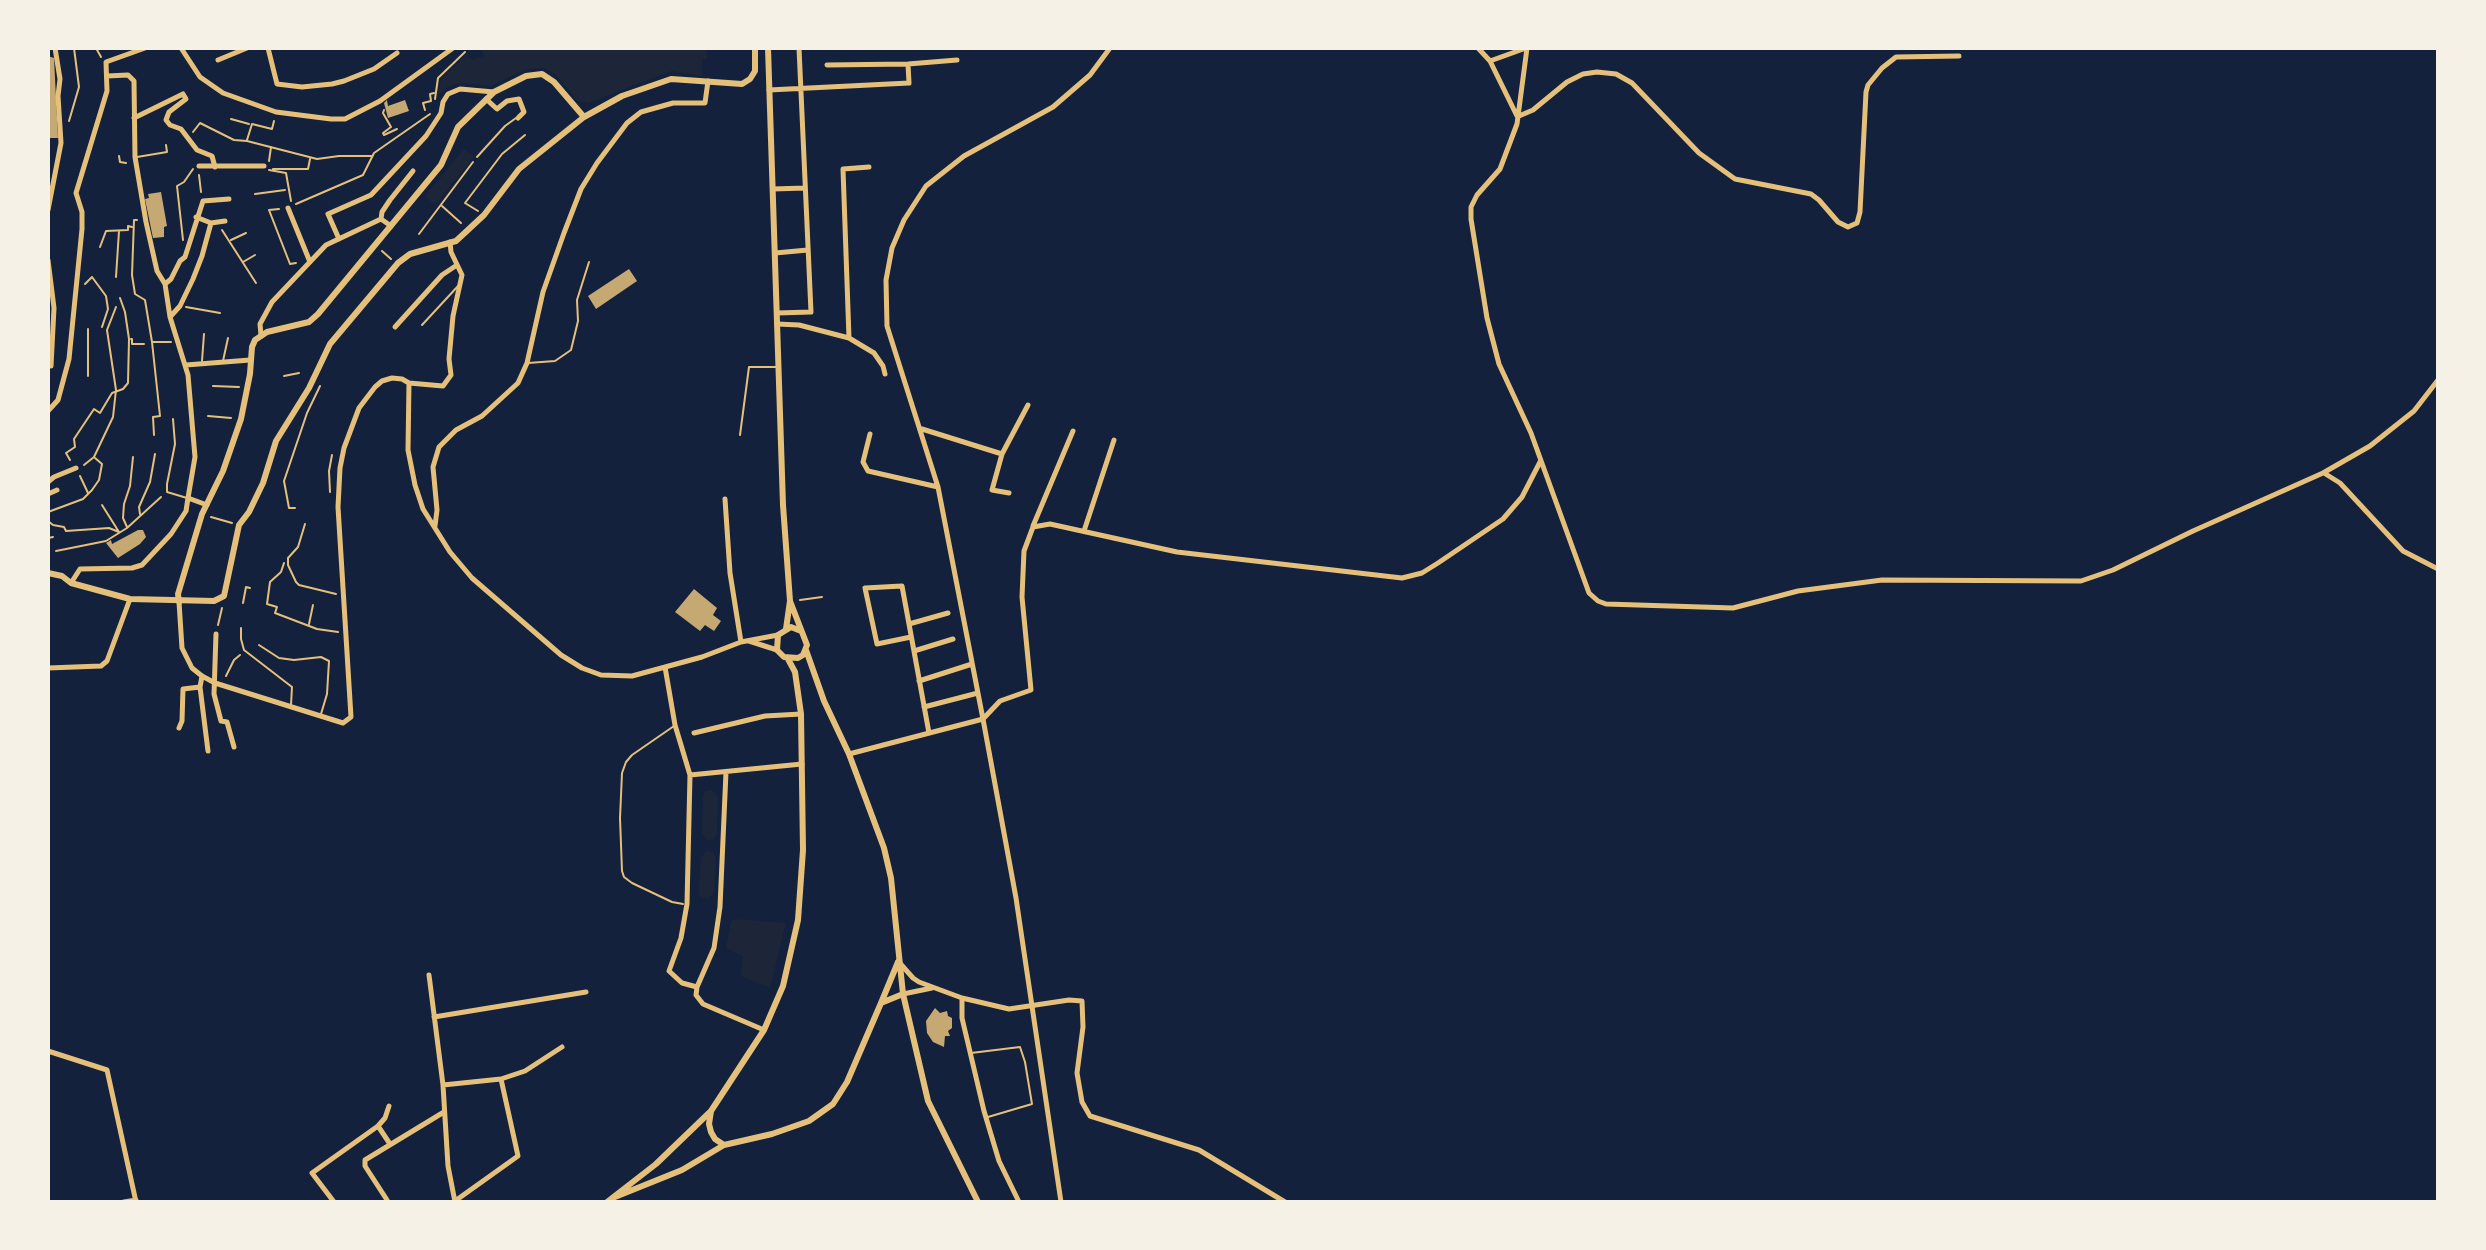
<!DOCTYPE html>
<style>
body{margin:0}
#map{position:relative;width:2486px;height:1250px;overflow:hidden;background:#14213d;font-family:Jost,sans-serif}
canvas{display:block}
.frame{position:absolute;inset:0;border:50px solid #f6f1e7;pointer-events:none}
</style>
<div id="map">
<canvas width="2486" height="1250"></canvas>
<div class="frame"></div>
</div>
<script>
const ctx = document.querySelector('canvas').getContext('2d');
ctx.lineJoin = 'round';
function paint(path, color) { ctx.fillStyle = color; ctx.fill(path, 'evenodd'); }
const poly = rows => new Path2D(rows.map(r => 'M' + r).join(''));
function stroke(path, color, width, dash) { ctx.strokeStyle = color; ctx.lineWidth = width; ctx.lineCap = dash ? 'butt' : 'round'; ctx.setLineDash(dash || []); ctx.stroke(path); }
const green = poly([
 [481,48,707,48,707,59,702,59,702,76,672,71,588,103,578,101,555,74,544,68,527,69,490,86,465,83,451,85,437,96,436,92,441,80,466,55,473,60,484,56],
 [464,149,474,157,435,205,425,196],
 [712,790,718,797,717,833,714,839,708,841,702,833,703,797,705,791],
 [706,851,713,852,716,858,714,892,708,899,701,898,699,892,701,858],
 [734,919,786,923,770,988,741,976,743,957,726,948,731,922]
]);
const building = poly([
 [48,56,54,58,58,138,48,138],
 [387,100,388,106,405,100,409,111,388,118,384,103],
 [161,192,167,226,164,227,164,237,153,238,145,199,149,198,148,194],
 [629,269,637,281,596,309,588,296],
 [138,530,143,530,146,537,140,544,118,558,106,543,111,540,112,544],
 [694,589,717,608,713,615,721,621,714,631,705,625,700,631,675,612],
 [935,1008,940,1013,947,1011,948,1016,952,1018,952,1028,948,1031,950,1036,945,1036,944,1047,933,1042,927,1033,926,1021]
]);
const path = poly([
 [96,48,101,57],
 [435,99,438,78,465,52],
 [384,110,383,113,391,127,383,133,384,135,397,129],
 [425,110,423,103,431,101,430,94,434,93],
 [231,119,249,124],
 [69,121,79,87,74,48],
 [193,132,200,123,234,140,247,141,317,159,339,156,371,156],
 [247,140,252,124,272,129,274,121],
 [119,156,120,162,126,163],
 [269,161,271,147],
 [273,169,308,169,310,159],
 [269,170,286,173,291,201],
 [199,175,201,192],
 [255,194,285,190],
 [296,204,363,175,374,153,430,114],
 [442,206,461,223],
 [279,209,269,210,290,264,296,263],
 [478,211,465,203,502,154,525,135],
 [137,220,134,220,132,275,135,294,145,300,152,342,160,416,153,417,154,435],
 [222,230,256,283],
 [419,234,473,162],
 [183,240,177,186,184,182,193,169],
 [231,240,246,233],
 [100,247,106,231,128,230,128,226,132,227],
 [382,251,391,259],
 [243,262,255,255],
 [116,277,119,231],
 [85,284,92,277,106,296,108,309,102,327],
 [186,307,220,313],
 [131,339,132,339,132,344,144,344],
 [153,342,171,342],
 [88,376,88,329],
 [284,376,299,373],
 [213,386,239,387],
 [208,416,231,418],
 [70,460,66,453,75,447,74,439,94,409,100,413,112,393,123,389,128,383,129,339,125,312,120,298],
 [84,465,94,457,113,417,116,390,107,330,116,307],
 [80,476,88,493],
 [330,492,329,471,332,455],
 [102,505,119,532],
 [295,508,289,508,284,481,307,413,320,386],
 [48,512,83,499,92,490,99,480,102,464,95,458],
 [140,514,139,507,150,482,155,454],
 [211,517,232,523],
 [48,521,53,525,64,527,66,531,109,528,119,532],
 [305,524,298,547,288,558,288,565,296,582,299,585,336,594],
 [127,527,123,518,124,504,130,486,133,457],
 [48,538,53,537],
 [56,551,106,541,127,528,161,497],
 [284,563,281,572,270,582,267,604,277,607,275,613,317,629,338,632],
 [800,600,822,597],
 [243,603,246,587,250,588],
 [309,624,313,605],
 [218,625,222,608],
 [226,676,234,660,240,655]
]);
const service = poly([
 [137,157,167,152,166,145],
 [477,157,505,126,516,118],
 [422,325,459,285],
 [202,361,204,334],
 [223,361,228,338],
 [528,363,555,361,571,350,578,321,577,300,589,262],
 [173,419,175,444,167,484,167,492,187,498],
 [740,435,749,367,777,367],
 [241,628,241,639,244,650,292,687,291,705],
 [259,645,279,658,294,660,321,657,329,661,327,694,321,714],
 [674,726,632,755,626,762,622,773,620,818,622,871,624,877,632,883,672,902,683,904],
 [971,1053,1020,1047,1025,1062,1032,1104,988,1117]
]);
const minor = poly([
 [181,48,200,77,223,93,276,112,331,119,345,119,380,101,453,48],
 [268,48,277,84,302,87,332,84,344,81,374,69,397,53],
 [1478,48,1490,61,1517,116],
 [1527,48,1517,124,1500,169,1477,195,1471,207,1471,219,1487,318,1499,364,1531,433,1589,593,1598,601,1606,604,1733,608,1798,591,1882,580,2081,581,2113,570,2193,531,2323,473,2370,446,2414,411,2438,380],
 [218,60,247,48],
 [1490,61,1526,48],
 [827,65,908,64,957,60],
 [107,76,128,75,134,81,135,157,146,222,157,271,165,284,170,317,188,375,195,457,188,498,207,505],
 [769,90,909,83,908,64],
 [183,94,186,99,169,112,166,120,170,125,181,129,197,150,212,156,215,167],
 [486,99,497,109,507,101,519,99,524,112,518,118],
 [1519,116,1533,110,1567,82,1583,74,1597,72,1616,74,1632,83,1699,153,1735,179,1811,194,1819,200,1838,222,1848,227,1857,223,1860,212,1866,92,1868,85,1882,68,1896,57,1959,56],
 [134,118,183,94],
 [199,166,264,166],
 [773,189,805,188],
 [288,208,310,262],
 [48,210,61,143,58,96,60,79,55,48],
 [196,217,211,223],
 [381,219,382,212,390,200,413,171],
 [339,239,328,214,371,195,426,136,441,113,443,102,448,94,460,89,494,92],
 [775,253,808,250],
 [48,260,54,308,51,366],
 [165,284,171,279,180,261,185,257,203,201,229,199],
 [777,313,811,312,799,48],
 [170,317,180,306,193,279,202,256,211,223,225,221],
 [777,324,799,325,849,338,843,169,869,167],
 [395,327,442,275,457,265],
 [261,335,260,324,272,302,326,245,381,219,391,226],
 [849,338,874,353,883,366,885,374],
 [186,365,250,360],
 [409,383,443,386,451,375,449,359,453,316,462,275,451,252,450,242],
 [48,411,58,400,69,359,82,229,82,212,76,193,107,91,106,62,145,48],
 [922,429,1002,454],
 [870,434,863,462,868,471,938,487],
 [2324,473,2340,483,2403,551,2438,569],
 [48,482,54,477,76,468],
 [1009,493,992,490,1002,454,1028,405],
 [48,494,57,490],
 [725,499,730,573,741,642],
 [435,526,437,510,433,467,439,447,456,430,482,416,518,383,527,363,543,292,564,233,581,189,597,163,627,123,641,112,673,103,705,103,708,81],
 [1033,526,1073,431],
 [1084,531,1114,440],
 [71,583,80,569,132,568,142,565,171,534,186,511,188,498],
 [179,602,182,648,192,668,202,676,215,683,343,723,351,717,338,507,340,468,344,448,359,408,375,387,382,381,392,378,402,379,409,383,408,450,415,485,423,509,450,552,472,578,561,655,582,668,601,675,632,676,702,657,741,642,778,635],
 [909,624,948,613],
 [216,634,214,694,221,721,227,722,234,747],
 [911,637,877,644,865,588,902,586,909,624,929,733],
 [749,641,777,650],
 [914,651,953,639],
 [665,667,675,725,690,775,687,904,681,938,669,971,682,983,697,987,714,948,720,907,726,772],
 [48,668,101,666,107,661,130,599],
 [202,676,200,687,208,751],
 [919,681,972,664],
 [924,707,978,693],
 [179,728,182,721,183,689,200,687],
 [694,733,765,716,801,714],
 [849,754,983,719,1000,701,1031,690,1022,597,1024,551,1033,527,1050,524,1177,552,1402,578,1422,573,1438,563,1503,519,1522,497,1540,462],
 [690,775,802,764],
 [898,961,913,978,919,982,962,998,1009,1009,1069,1000,1082,1001,1083,1027,1077,1073,1082,1102,1090,1116,1199,1150,1285,1202],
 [429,975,443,1085,448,1166,455,1202],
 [697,987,696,995,703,1004,764,1030],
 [903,994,932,988],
 [962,998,962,1018,984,1111,999,1161,1019,1202],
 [434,1017,586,992],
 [48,1051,107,1070,136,1202],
 [443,1085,501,1079,525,1071,562,1047],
 [378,1126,390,1144],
 [387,1200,365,1166,365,1160,444,1112],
 [455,1201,518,1156,501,1079],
 [124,1202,136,1200],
 [334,1202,312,1173,378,1126,385,1118,389,1106],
 [1061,1202,1016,898,983,719,938,487,887,326,886,280,892,248,904,220,926,186,964,156,1053,107,1090,75,1110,48]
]);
const tertiary = poly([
 [903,994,928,1101,978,1202]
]);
const secondary = poly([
 [768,48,783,505,790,601,807,645,803,655,798,658,784,657,777,650,778,635,791,627,801,631],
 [48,573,62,576,71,583,130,599,214,601,224,596,239,525,249,512,263,483,276,441,309,388,330,344,398,263,410,254,456,241,484,215,519,169,584,117,622,96,671,79,742,84,750,79,755,71,755,48],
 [179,602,178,594,202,514,223,471,241,419,250,374,252,347,255,340,267,332,309,322,318,314,441,165,458,127,494,92,526,76,542,74,554,82,584,117],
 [786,629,790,601],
 [881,1003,898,962],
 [711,1111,709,1124,711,1132,715,1139,724,1145],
 [615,1197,682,1170,724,1145,772,1134,809,1121,833,1104,847,1082,881,1003,903,994,891,878,884,848,849,754,824,701,806,650],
 [607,1202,656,1164,711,1111,764,1030,783,986,798,920,803,850,801,714,795,672,788,659]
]);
paint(green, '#1d2539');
paint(building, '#c6a872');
stroke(path, '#e5c07b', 2);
stroke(service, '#e5c07b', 2);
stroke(minor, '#e5c07b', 5);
stroke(tertiary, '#e5c07b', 6);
stroke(secondary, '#e5c07b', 6);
</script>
